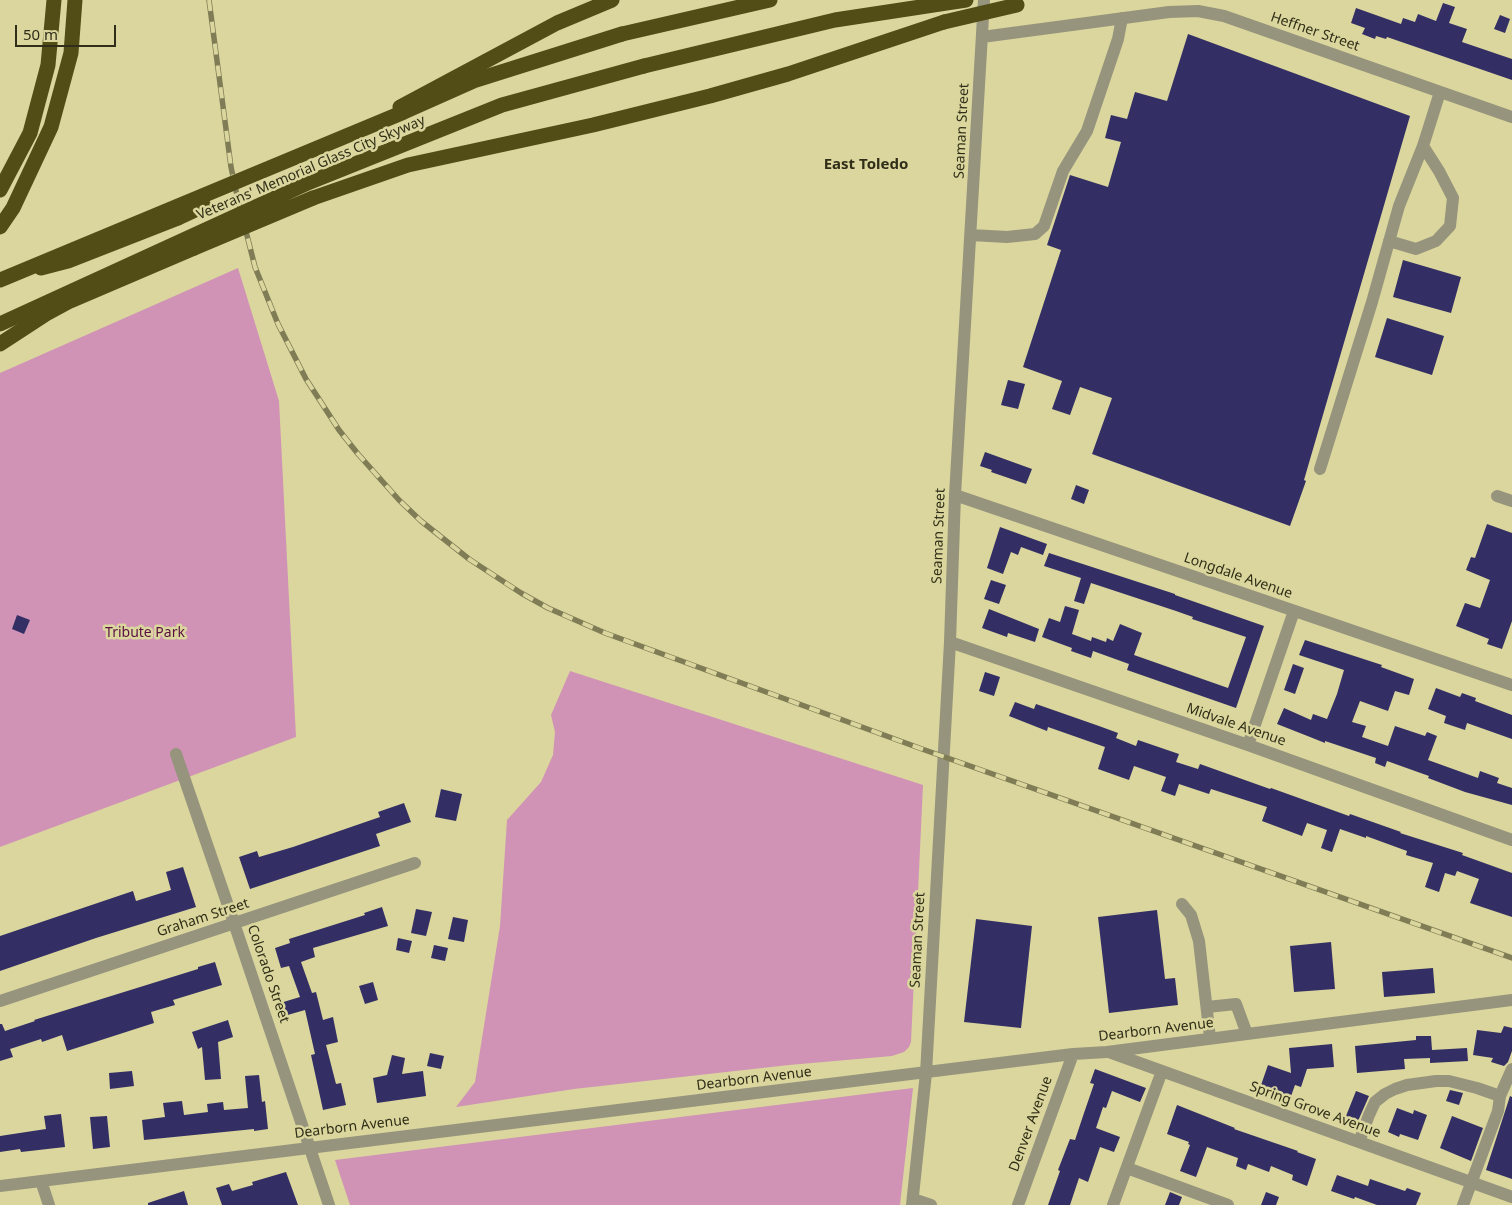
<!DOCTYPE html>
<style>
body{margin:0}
#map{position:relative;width:1512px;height:1205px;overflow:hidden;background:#dad69d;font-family:"Noto Sans",sans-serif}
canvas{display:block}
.scale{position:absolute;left:15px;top:25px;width:101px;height:22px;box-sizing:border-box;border:2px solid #302e18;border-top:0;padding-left:6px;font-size:15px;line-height:18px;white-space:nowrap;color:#302e18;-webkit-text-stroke:4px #dad69d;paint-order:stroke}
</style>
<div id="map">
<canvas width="1512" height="1205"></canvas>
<div class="scale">50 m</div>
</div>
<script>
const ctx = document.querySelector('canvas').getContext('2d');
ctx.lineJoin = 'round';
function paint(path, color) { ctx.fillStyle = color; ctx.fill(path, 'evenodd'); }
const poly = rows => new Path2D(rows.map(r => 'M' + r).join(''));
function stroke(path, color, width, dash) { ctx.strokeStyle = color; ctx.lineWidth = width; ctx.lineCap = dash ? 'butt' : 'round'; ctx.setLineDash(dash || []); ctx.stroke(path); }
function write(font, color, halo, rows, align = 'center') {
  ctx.font = font + ' "Noto Sans",sans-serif'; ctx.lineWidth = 5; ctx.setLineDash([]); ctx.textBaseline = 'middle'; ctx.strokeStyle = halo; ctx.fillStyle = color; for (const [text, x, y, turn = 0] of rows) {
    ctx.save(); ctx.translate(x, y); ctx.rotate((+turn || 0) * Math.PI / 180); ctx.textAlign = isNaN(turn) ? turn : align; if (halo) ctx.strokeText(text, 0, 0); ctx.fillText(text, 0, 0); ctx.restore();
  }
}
const green = poly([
 [238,268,279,401,296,737,0,847,0,373],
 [570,671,923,785,911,1042,909,1047,904,1052,892,1056,789,1065,574,1089,456,1107,475,1082,500,926,507,820,541,782,553,755,555,732,551,715],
 [913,1088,900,1205,350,1205,335,1160]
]);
const building = poly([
 [1443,3,1455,7,1449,23,1467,29,1462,42,1512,59,1512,80,1387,37,1386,39,1376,36,1375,39,1362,34,1365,28,1351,23,1356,8,1401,24,1403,18,1415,22,1418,14,1436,21],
 [1500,15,1510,19,1505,33,1494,29],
 [1188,34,1410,116,1304,480,1306,481,1290,526,1092,454,1112,398,1080,387,1070,415,1052,409,1062,381,1023,367,1061,250,1047,245,1070,175,1108,187,1121,142,1105,138,1111,115,1127,119,1135,92,1167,101],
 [1403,260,1461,277,1451,313,1393,297],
 [1387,318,1444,336,1432,375,1375,357],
 [1008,380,1025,384,1018,409,1001,405],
 [985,452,1032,469,1026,484,991,472,992,470,980,466],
 [1076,485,1089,490,1084,504,1071,499],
 [1487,524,1512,533,1512,621,1502,649,1487,644,1489,639,1456,626,1465,603,1480,608,1490,580,1466,570,1471,557,1475,558],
 [1000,527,1047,544,1043,555,1021,547,1018,555,1011,552,1003,574,987,568],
 [1049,553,1175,594,1175,595,1264,626,1236,708,1127,670,1129,664,1093,651,1091,658,1071,651,1072,648,1042,637,1049,618,1060,622,1065,606,1079,610,1072,634,1091,641,1092,637,1106,642,1107,638,1113,641,1120,624,1142,633,1134,655,1228,688,1246,637,1192,619,1193,617,1176,611,1091,583,1084,604,1074,601,1081,578,1044,566],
 [991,580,1006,585,999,604,984,599],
 [989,609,1039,629,1035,642,1008,633,1007,637,982,628],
 [17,615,30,620,24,634,12,629],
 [1305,640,1382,665,1381,667,1414,679,1409,695,1395,691,1388,711,1360,701,1352,722,1366,726,1362,737,1388,746,1395,726,1425,736,1427,732,1437,736,1428,760,1478,778,1480,771,1499,778,1497,783,1512,788,1512,805,1465,792,1428,778,1429,776,1387,761,1385,767,1375,763,1376,758,1325,741,1325,743,1310,737,1277,724,1284,708,1311,720,1313,714,1327,719,1337,694,1344,670,1299,655],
 [1293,664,1304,668,1295,694,1284,690],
 [985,672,1000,677,994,696,979,691],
 [1436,688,1460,697,1462,693,1476,698,1475,701,1512,715,1512,739,1467,723,1465,730,1444,723,1446,716,1428,709],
 [1015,702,1034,709,1036,704,1099,726,1118,733,1116,738,1136,746,1138,740,1179,754,1176,762,1198,769,1200,764,1270,789,1271,788,1349,816,1350,814,1401,832,1400,833,1463,853,1462,855,1512,873,1512,917,1470,903,1479,879,1457,871,1455,876,1445,873,1439,892,1425,887,1433,863,1406,855,1407,851,1366,836,1366,838,1340,829,1332,852,1321,848,1327,830,1307,823,1302,836,1262,821,1267,807,1211,789,1209,794,1179,784,1175,796,1161,791,1166,777,1134,766,1129,780,1098,769,1105,747,1048,727,1047,731,1009,716],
 [441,789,462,794,456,821,435,817],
 [404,803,411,822,376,834,380,846,250,889,239,857,257,851,259,857,293,847,380,817,378,812],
 [183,867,196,907,96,938,0,971,0,936,133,891,136,901,171,890,166,872],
 [382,907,388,926,313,948,315,957,301,962,312,993,316,992,323,1020,333,1017,338,1042,326,1045,336,1084,341,1083,346,1105,323,1110,311,1055,315,1054,305,1010,284,1016,280,1003,300,997,289,966,281,968,275,948,290,943,289,939,365,915,364,913],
 [416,909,432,912,426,936,411,933],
 [1157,910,1165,979,1175,978,1178,1005,1109,1013,1098,917],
 [453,917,468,920,464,942,448,939],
 [976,919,1032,926,1021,1028,964,1022],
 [398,938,412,941,409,953,396,950],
 [1331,942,1335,989,1294,992,1290,946],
 [434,945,448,948,445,961,431,958],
 [215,962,222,985,173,1000,175,1005,151,1012,154,1023,67,1051,62,1035,42,1042,41,1039,10,1049,13,1057,0,1061,0,1024,2,1024,5,1031,35,1021,34,1020,198,969,198,967],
 [1433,968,1435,993,1384,997,1382,972],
 [373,982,378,1000,365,1004,359,986],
 [228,1020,233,1037,218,1042,221,1079,205,1080,202,1047,198,1049,192,1032],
 [1504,1026,1512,1028,1512,1051,1508,1062,1504,1066,1491,1062,1493,1058,1473,1055,1477,1030,1501,1033],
 [1416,1036,1431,1036,1432,1050,1467,1048,1468,1061,1430,1063,1430,1058,1404,1059,1405,1069,1357,1073,1355,1046,1416,1040],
 [1332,1044,1334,1067,1307,1069,1301,1087,1295,1085,1290,1099,1260,1088,1268,1065,1291,1073,1289,1048],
 [430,1053,444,1056,441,1069,427,1066],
 [392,1055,405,1058,402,1074,423,1071,426,1096,377,1103,373,1078,387,1075],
 [1095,1069,1146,1088,1140,1102,1112,1091,1106,1108,1103,1107,1096,1128,1120,1137,1114,1152,1100,1147,1088,1182,1079,1178,1070,1205,1048,1205,1060,1171,1058,1170,1070,1139,1075,1140,1084,1113,1094,1084,1090,1083],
 [132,1071,134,1086,110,1089,109,1073],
 [259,1075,262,1102,265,1101,268,1129,254,1131,254,1129,144,1140,142,1120,165,1117,163,1103,182,1101,184,1115,208,1112,207,1104,223,1102,224,1110,248,1108,245,1076],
 [1450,1090,1463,1093,1459,1105,1446,1101],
 [1356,1091,1369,1096,1358,1121,1346,1116],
 [1510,1096,1512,1097,1512,1179,1486,1170],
 [1177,1105,1235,1128,1234,1129,1298,1151,1297,1152,1316,1159,1307,1186,1292,1180,1293,1175,1271,1166,1269,1172,1248,1164,1246,1170,1236,1166,1238,1158,1207,1147,1196,1177,1180,1171,1190,1145,1188,1144,1189,1142,1167,1134],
 [1397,1108,1413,1114,1414,1110,1427,1115,1418,1140,1400,1134,1399,1137,1388,1132],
 [61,1114,65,1147,21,1152,20,1149,0,1152,0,1136,46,1129,44,1116],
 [107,1116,110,1147,93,1149,90,1117],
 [1452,1116,1483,1128,1471,1161,1440,1148],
 [286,1172,298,1205,222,1205,216,1188,229,1184,232,1191,253,1185,252,1182],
 [1337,1175,1368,1186,1370,1179,1405,1191,1407,1188,1421,1193,1416,1205,1377,1205,1355,1197,1354,1199,1331,1191],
 [184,1191,188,1205,148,1205,148,1203],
 [1170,1192,1182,1197,1179,1205,1165,1205],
 [1266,1192,1279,1197,1276,1205,1261,1205]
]);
const minor = poly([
 [982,37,1169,12,1198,11,1224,16,1512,117],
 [971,235,1007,237,1035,234,1044,226,1063,171,1087,131,1118,39,1122,18],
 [1389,241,1416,249,1436,241,1450,226,1453,198,1439,171,1423,146],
 [1320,469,1372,302,1399,206,1423,146,1440,92],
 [955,495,1512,685],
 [1497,496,1512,501],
 [950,642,1248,745,1512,840],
 [1248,745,1294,611],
 [176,754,234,923,329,1205],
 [1182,904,1191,915,1199,941,1210,1038],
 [0,1001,415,863],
 [1207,1007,1236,1004,1247,1034],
 [1109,1052,1512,1197],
 [1359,1142,1369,1115,1375,1102,1385,1094,1395,1089,1407,1085,1436,1081,1449,1081,1477,1088,1500,1096],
 [1127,1168,1228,1205],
 [41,1181,49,1205],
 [0,1186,1073,1054,1107,1052,1512,1000],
 [913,1199,931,1205],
 [912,1205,926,1073,950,642,955,495,984,0],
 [1018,1205,1073,1054],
 [1113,1205,1162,1071],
 [1463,1205,1498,1111,1500,1096,1512,1069]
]);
const highway = poly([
 [622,34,770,0],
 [644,66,835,20,966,0],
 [400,107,557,23,612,0],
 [0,190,30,133,48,65,54,0],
 [313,198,408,165,593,125,710,96,788,74,944,22],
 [0,227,13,208,51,127,71,53,75,0],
 [41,268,68,261,178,218],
 [0,344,46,314,70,301,194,248]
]);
const rail = poly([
 [209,0,231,167,238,200,255,267,278,324,306,379,339,430,358,454,399,500,421,521,469,559,521,593,548,608,605,633,922,749,1512,958]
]);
const highwayBridge = poly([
 [944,22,1017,5],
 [178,218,204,206],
 [194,248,313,198],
 [0,280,404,112,476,80,622,34],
 [0,324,310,182,502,105,644,66]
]);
const streetNames = [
 ["Heffner Street",1315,32,19],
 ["Seaman Street",962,131,-87],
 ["Veterans' Memorial Glass City Skyway",311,168,-23],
 ["Seaman Street",939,536,-88],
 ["Longdale Avenue",1238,576,19],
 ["Midvale Avenue",1236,725,19],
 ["Graham Street",203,918,-18],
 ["Seaman Street",918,940,-87],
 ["Colorado Street",268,974,71],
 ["Dearborn Avenue",1156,1030,-7],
 ["Dearborn Avenue",754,1079,-7],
 ["Spring Grove Avenue",1315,1110,20],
 ["Denver Avenue",1031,1124,-70],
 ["Dearborn Avenue",352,1127,-7]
];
const parkNames = [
 ["Tribute Park",145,633]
];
const neighbourhoodNames = [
 ["East Toledo",866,165]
];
paint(green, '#d093b6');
paint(building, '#332f64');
stroke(minor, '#96947d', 12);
stroke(highway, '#524d17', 15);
stroke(rail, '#7f7c56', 5.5);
stroke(rail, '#dad69d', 4, [11]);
stroke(highwayBridge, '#524d17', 15);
write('14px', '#302e18', '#dad69d', streetNames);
write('14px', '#5b1043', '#dad69d', parkNames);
write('bold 15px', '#302e18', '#dad69d', neighbourhoodNames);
</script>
